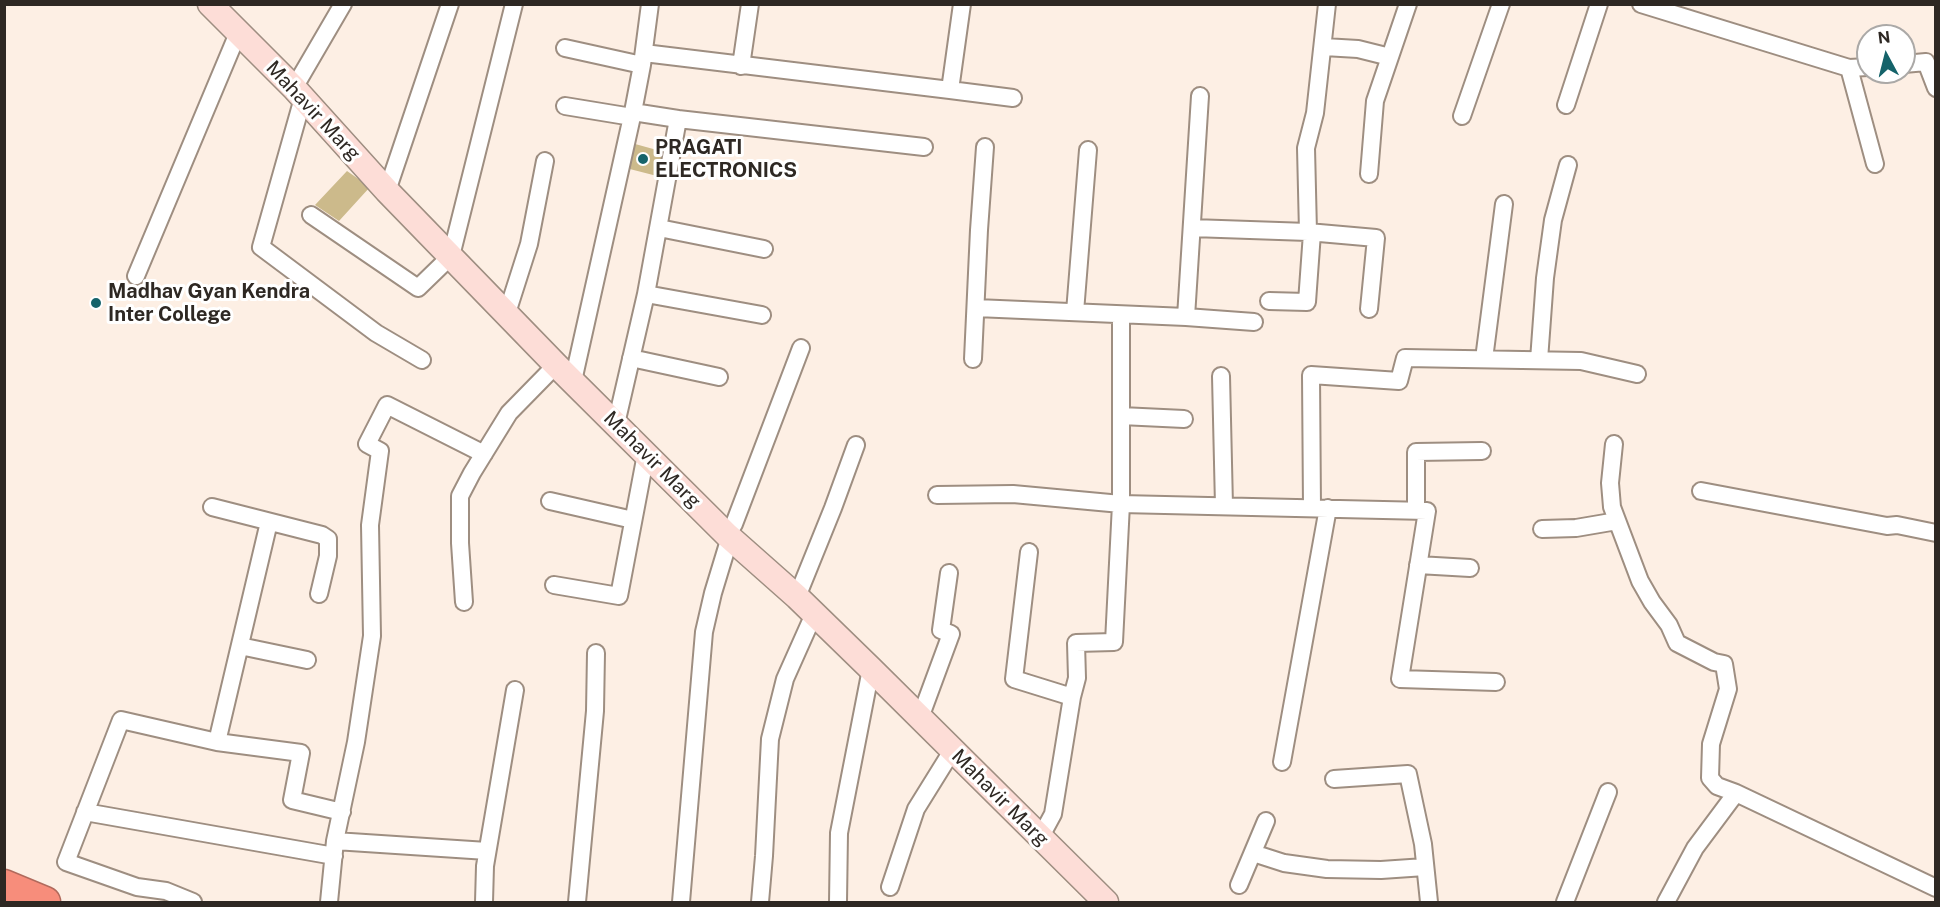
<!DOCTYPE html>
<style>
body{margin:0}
#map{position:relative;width:1940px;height:907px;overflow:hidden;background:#fdefe4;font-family:"Public Sans",sans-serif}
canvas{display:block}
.frame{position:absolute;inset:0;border:6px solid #2e2823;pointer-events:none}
.north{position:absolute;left:1856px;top:24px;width:60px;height:60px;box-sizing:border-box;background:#fff;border:2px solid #aba9a7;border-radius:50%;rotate:353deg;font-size:16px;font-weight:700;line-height:24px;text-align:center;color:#2e2823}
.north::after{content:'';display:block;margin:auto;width:21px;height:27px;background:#15636a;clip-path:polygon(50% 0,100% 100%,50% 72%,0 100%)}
</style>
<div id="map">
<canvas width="1940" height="907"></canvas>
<div class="frame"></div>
<div class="north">N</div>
</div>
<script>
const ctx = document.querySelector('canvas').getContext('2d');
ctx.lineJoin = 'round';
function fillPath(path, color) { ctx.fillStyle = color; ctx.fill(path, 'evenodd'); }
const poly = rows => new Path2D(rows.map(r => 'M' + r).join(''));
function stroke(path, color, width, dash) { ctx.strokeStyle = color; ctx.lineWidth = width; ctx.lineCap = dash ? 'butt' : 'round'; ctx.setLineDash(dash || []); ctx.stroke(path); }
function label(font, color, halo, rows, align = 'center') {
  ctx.font = font + ' "Public Sans",sans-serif'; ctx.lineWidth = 6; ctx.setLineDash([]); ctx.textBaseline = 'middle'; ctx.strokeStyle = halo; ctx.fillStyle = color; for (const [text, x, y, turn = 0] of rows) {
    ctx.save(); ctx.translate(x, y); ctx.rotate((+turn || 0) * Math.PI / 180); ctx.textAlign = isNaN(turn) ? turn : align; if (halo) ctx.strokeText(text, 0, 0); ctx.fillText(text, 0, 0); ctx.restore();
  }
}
fillPath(poly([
 [628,142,664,152,657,176,622,167],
 [347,171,370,187,339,221,315,205]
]), '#ccba8b');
const street = poly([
 [1641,4,1849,68,1868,67],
 [1324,47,1358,49,1390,57],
 [565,48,642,65],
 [644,53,950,90,962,4],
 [1904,64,1926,62,1936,88],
 [741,66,750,4],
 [1849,68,1875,164],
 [294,88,343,4],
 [950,90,1013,98],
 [303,98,261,247,376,333,422,360],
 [1566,105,1599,4],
 [565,106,632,117],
 [633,112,678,119],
 [1462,116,1501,4],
 [1369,174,1375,101,1408,4],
 [387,191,450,4],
 [311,215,418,288,451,256,514,4],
 [659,228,764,249],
 [1192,228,1308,232,1376,238,1369,309],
 [1308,232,1306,148,1315,113,1327,4],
 [136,276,238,33],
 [646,294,762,315],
 [1269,301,1307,302,1312,233],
 [976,308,1186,317,1200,96],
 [1075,312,1088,150],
 [507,313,529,244,545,161],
 [1186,317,1254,322],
 [631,358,719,377],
 [973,359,979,230,985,147],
 [1484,359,1504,204],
 [1539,360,1545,278,1553,220,1568,165],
 [1221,376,1224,506],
 [573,381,633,112,642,65,650,4],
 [1121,416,1184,419],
 [616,424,646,294,678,119,924,147],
 [1614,444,1610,483,1612,507,1640,581,1652,602,1669,625,1677,643,1714,662,1724,664,1728,689,1711,744,1710,778,1717,786,1736,793,1936,888],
 [1701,491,1887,526,1897,525,1936,533],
 [937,495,1013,494,1121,504,1427,511,1400,679,1496,682],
 [550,501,633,520],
 [212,507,322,535,328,539,328,556,319,594],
 [1312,508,1311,375,1399,381,1405,358,1581,361,1637,374],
 [1416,510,1416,452,1482,451],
 [1542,529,1576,528,1617,521],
 [727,535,734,524,801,348],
 [1029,552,1014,679,1072,697],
 [1418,565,1470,568],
 [554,585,619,596,646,454],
 [797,597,833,508,856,445],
 [464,602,460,543,460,496,472,473,509,413,556,365],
 [240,646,307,660],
 [920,718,951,634,941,630,949,573],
 [217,742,269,522],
 [1282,762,1328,508],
 [1334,779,1408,774,1423,844,1429,902],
 [85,812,334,856],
 [1040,838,1053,814,1072,697,1077,678,1076,643,1114,642,1121,504,1121,315],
 [335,841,487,851],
 [1253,853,1284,863,1327,869,1381,870,1425,867],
 [1239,885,1266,821],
 [890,887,916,809,952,751],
 [193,902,166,891,137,887,66,862,121,720,217,742,301,753,292,800,342,812],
 [329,902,335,841,356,742,372,636,370,525,380,451,367,444,387,405,484,454],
 [484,902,485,866,515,690],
 [577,902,595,711,596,653],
 [681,902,704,632,713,593,730,537],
 [760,902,764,856,770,739,785,679,814,614],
 [838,902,839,833,871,669],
 [1565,902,1608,792],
 [1666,902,1695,848,1736,793]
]);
const secondary = poly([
 [210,4,294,88,387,191,556,365,727,535,797,597,871,669,1106,902]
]);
const highway = poly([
 [4,885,45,902]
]);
stroke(street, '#9e8e81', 20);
stroke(secondary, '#9e8e81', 27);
stroke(highway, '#b16a5c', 33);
stroke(street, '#fff', 16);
stroke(secondary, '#fdddd7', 24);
stroke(highway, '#f78d7b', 30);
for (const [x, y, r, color] of [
 [643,159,6,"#15636a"],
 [96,303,6,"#15636a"]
]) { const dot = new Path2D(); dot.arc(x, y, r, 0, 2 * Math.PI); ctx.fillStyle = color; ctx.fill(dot); stroke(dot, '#fff', 2); }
label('20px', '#2e2823', '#fff', [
 ["Mahavir Marg",313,111,47],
 ["Mahavir Marg",652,460,45],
 ["Mahavir Marg",1000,798,45]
]);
label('bold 20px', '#2e2823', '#fff', [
 ["PRAGATI",655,148],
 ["ELECTRONICS",655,171],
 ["Madhav Gyan Kendra",108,292],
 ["Inter College",108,315]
], 'left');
</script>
